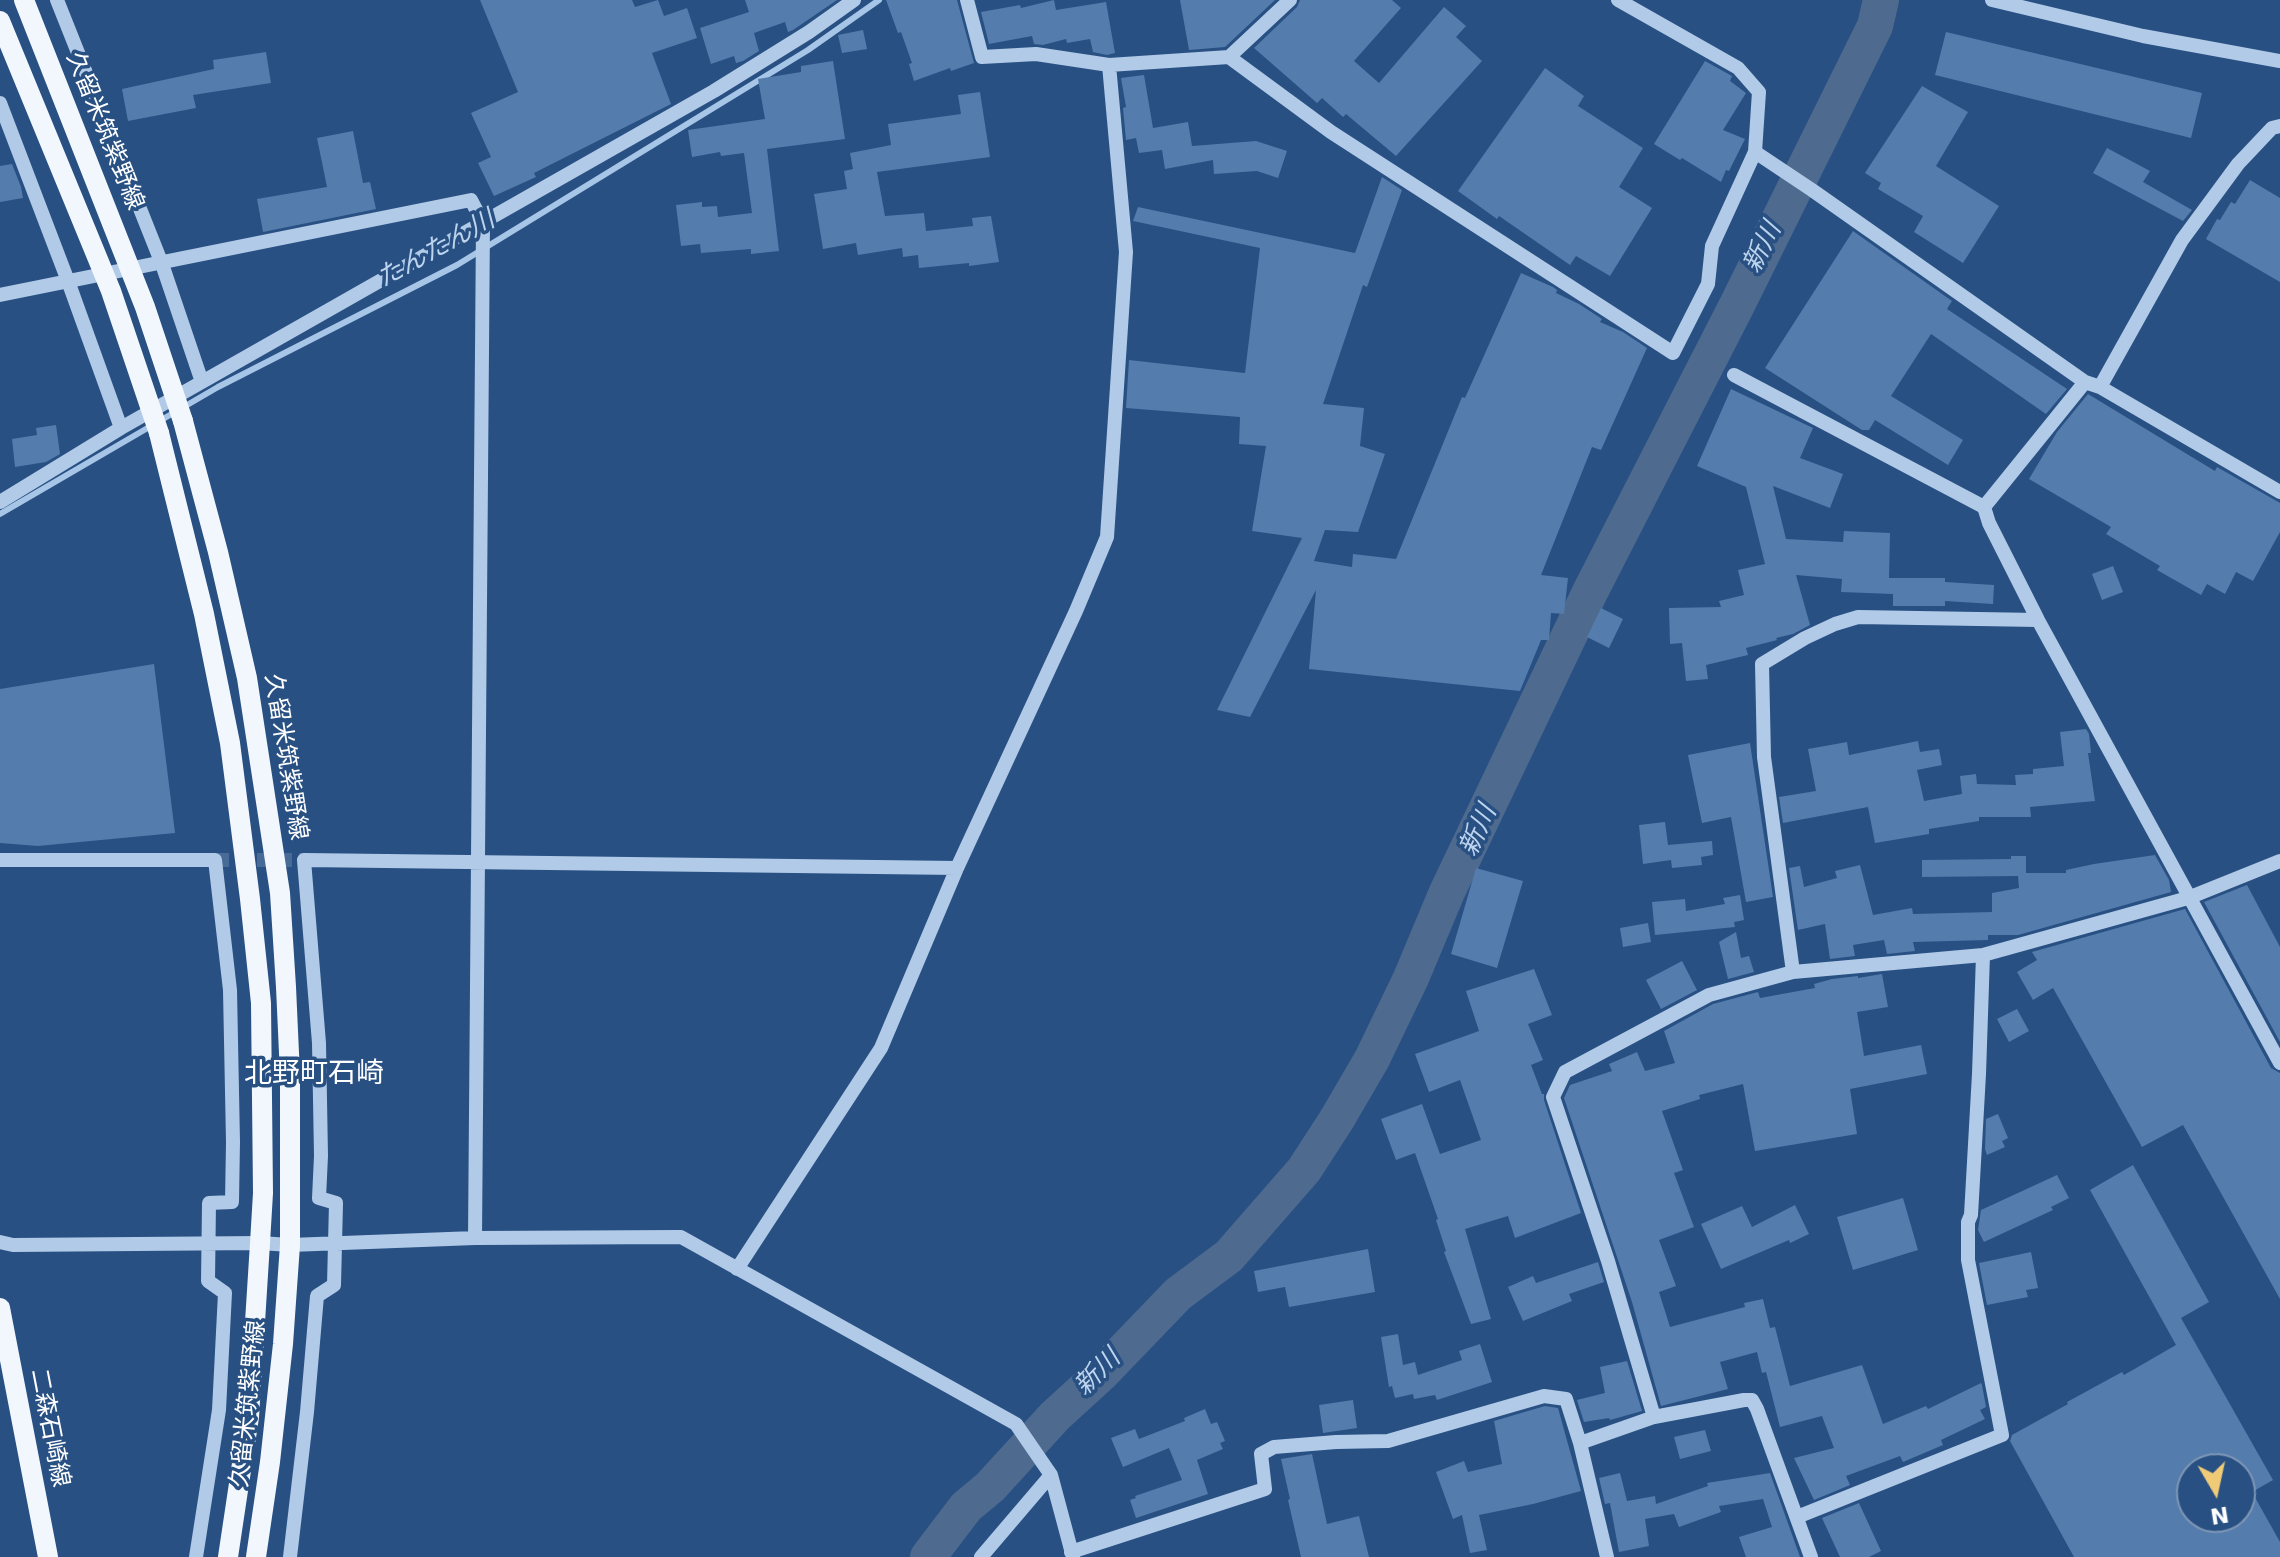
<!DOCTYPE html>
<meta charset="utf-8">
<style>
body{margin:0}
#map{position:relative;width:2280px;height:1557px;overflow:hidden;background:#285083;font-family:"DejaVu Sans",sans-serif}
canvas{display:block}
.north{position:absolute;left:2176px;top:1453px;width:80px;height:80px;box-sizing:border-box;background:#285083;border:2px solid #7e96b5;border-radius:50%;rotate:171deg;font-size:22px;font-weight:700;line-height:32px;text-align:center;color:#fff}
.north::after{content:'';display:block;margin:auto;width:28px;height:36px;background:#efcb77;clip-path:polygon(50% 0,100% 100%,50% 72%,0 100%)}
</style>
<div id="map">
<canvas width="2280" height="1557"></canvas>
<div class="north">N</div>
</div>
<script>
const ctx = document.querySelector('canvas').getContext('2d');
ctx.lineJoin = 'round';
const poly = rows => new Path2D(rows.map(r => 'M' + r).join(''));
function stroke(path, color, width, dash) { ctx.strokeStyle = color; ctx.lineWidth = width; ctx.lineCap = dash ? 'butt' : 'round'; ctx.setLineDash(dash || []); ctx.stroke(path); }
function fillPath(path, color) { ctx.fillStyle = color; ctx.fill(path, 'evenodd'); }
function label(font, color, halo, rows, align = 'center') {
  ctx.font = font + ' "DejaVu Sans","Noto Sans JP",sans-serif'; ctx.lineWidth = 7; ctx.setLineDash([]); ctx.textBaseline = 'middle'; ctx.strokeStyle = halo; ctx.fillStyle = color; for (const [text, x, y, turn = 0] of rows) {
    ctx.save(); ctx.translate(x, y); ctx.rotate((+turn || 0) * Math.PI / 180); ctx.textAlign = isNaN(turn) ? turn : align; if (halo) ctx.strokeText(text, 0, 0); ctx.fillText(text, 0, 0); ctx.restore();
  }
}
stroke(poly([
 [0,514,218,387,457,265,808,50,879,0]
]), '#a6c5e7', 6);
stroke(poly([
 [928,1557,966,1507,990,1487,1055,1416,1101,1374,1178,1294,1229,1256,1304,1170,1337,1119,1372,1059,1411,978,1447,892,1590,592,1738,303,1875,26,1881,0]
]), '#4e6b8f', 36);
fillPath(poly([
 [480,0,632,0,635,7,658,0,664,16,687,8,697,38,652,53,671,104,534,173,536,177,494,196,478,163,491,157,471,113,518,92],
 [745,0,837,0,793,30,788,32,785,22,754,33,759,51,743,61,736,63,734,56,711,64,700,28,749,12],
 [886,0,957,0,974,63,951,71,950,68,914,81,909,64,912,63,901,32,898,33],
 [1054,0,1056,10,1106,2,1115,53,1107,55,1093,52,1090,39,1067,43,1066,39,1043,45,1034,44,1032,36,989,44,981,12,1020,5,1021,8],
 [1180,0,1275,0,1225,47,1189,50],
 [1300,0,1392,0,1401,8,1354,61,1379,83,1444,7,1466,26,1456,37,1482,61,1396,156,1346,114,1343,117,1322,98,1317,103,1254,48,1297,7],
 [863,30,867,49,842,53,838,35],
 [1946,32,2202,93,2191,138,1935,75],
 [266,52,271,83,193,95,196,108,128,121,122,89,214,69,213,60],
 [833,61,845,139,767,149,779,251,751,254,751,249,701,253,700,244,681,246,676,205,702,202,702,207,717,206,718,217,752,213,744,153,721,156,720,152,692,157,688,130,765,119,758,79,801,72,801,66],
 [1705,61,1732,76,1730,81,1746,93,1723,130,1745,139,1729,171,1726,170,1721,182,1682,158,1680,160,1654,144],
 [1545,68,1584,96,1578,106,1643,148,1619,187,1652,208,1610,276,1576,256,1570,265,1499,216,1497,219,1458,191],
 [1144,75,1153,128,1188,122,1192,146,1256,141,1287,151,1278,178,1257,171,1214,174,1213,160,1165,169,1162,150,1139,153,1136,138,1126,140,1123,108,1126,107,1121,78],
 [1922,86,1968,112,1936,166,1999,206,1963,263,1914,232,1923,216,1878,189,1881,183,1865,173],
 [980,92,990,157,877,172,885,216,924,213,926,231,973,226,972,218,991,216,999,262,969,266,969,263,919,268,918,255,903,257,902,248,858,255,856,243,823,249,814,194,847,189,844,171,853,169,850,153,891,145,888,124,961,114,958,95],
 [353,131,363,183,370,182,376,209,263,232,257,199,327,187,317,138],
 [2107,148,2150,171,2143,182,2192,210,2183,221,2093,173],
 [12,164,21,187,23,198,0,202,0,166],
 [1382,177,1402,190,1367,287,1363,285,1323,404,1364,408,1360,446,1385,454,1358,532,1325,530,1314,561,1352,567,1353,554,1396,559,1462,397,1465,398,1521,273,1553,287,1557,290,1556,293,1579,304,1602,319,1600,322,1623,332,1647,348,1601,450,1592,447,1541,575,1568,578,1564,614,1551,613,1549,640,1541,640,1520,691,1309,669,1316,590,1250,717,1217,710,1302,538,1252,531,1266,446,1239,444,1240,417,1126,408,1129,360,1245,373,1260,248,1133,221,1138,207,1355,253],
 [2250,180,2280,198,2280,282,2206,239,2217,219,2220,220,2231,202,2235,204],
 [1853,231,1952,301,1947,309,2067,389,2046,414,1931,334,1891,396,1963,440,1948,465,1875,420,1869,430,1862,430,1765,368],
 [1731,389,1813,428,1800,458,1843,474,1830,508,1773,486,1786,539,1843,542,1844,531,1890,533,1889,578,1945,578,1945,582,1994,585,1993,604,1945,601,1945,606,1893,606,1893,594,1841,592,1842,579,1796,575,1810,625,1793,634,1776,638,1777,640,1746,648,1748,655,1706,665,1708,679,1686,681,1682,643,1670,644,1669,608,1721,607,1719,601,1744,595,1738,570,1765,564,1746,487,1697,466],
 [2088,394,2215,471,2217,467,2280,503,2280,532,2253,581,2236,572,2225,594,2207,584,2201,595,2157,570,2160,566,2106,534,2111,527,2029,479,2057,432],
 [56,425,60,454,46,462,15,467,12,439,37,435,36,428],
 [2113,566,2123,592,2102,600,2092,574],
 [1601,608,1623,619,1609,648,1587,637],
 [154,664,175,833,38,846,0,843,0,689],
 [2086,729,2089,734,2091,753,2088,753,2095,801,2030,807,2031,817,1979,817,1979,821,1929,829,1929,834,1875,843,1868,807,1783,823,1779,797,1816,791,1808,749,1847,742,1849,755,1918,741,1920,752,1939,749,1942,765,1917,770,1924,801,1962,794,1960,776,1976,774,1977,784,2016,785,2015,775,2033,774,2033,769,2064,766,2060,732],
 [1750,743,1773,897,1746,902,1731,817,1702,823,1688,755],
 [1665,822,1668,845,1712,841,1713,855,1701,857,1702,865,1672,868,1671,860,1643,864,1639,825],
 [2155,855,2169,880,2171,892,2018,935,1988,935,1988,940,1913,942,1915,951,1887,954,1884,940,1853,945,1855,956,1830,959,1825,924,1798,930,1789,868,1800,866,1804,887,1837,878,1835,871,1860,865,1873,915,1912,908,1913,914,1992,912,1992,893,2019,888,2018,876,1922,877,1922,860,2011,859,2011,856,2026,856,2026,873,2066,873,2066,870,2094,864],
 [1476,868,1523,881,1497,968,1451,954],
 [2247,885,2280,947,2280,1042,2204,902],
 [1740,895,1744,920,1734,922,1735,927,1655,935,1652,902,1685,899,1686,911,1725,904,1723,898],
 [2185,909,2271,1068,2280,1073,2280,1299,2183,1125,2142,1147,2053,988,2033,1000,2017,972,2037,960,2032,952],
 [1648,923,1651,942,1623,947,1620,928],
 [1736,932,1741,958,1749,956,1754,972,1728,979,1719,942],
 [1682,961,1697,990,1661,1009,1646,980],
 [1534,969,1552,1015,1528,1024,1543,1060,1531,1065,1542,1094,1544,1094,1544,1100,1581,1213,1515,1238,1508,1216,1465,1229,1491,1319,1471,1324,1444,1252,1446,1251,1436,1220,1438,1219,1415,1153,1396,1160,1381,1119,1422,1104,1440,1154,1481,1140,1460,1080,1429,1092,1415,1054,1479,1031,1466,991],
 [1882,974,1888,1007,1857,1012,1864,1056,1921,1045,1927,1074,1850,1089,1857,1134,1755,1151,1743,1084,1699,1095,1700,1099,1662,1111,1683,1170,1674,1173,1694,1227,1659,1240,1676,1286,1659,1292,1670,1327,1745,1307,1744,1303,1763,1299,1770,1328,1775,1327,1790,1386,1862,1365,1883,1424,1926,1406,1928,1409,1981,1383,1982,1385,1986,1407,1980,1410,1985,1419,1941,1440,1943,1445,1903,1462,1900,1456,1846,1476,1850,1485,1814,1500,1794,1458,1834,1448,1822,1416,1780,1427,1766,1372,1762,1373,1757,1352,1720,1362,1728,1389,1661,1406,1632,1302,1564,1098,1570,1085,1612,1071,1609,1064,1637,1052,1645,1071,1675,1063,1664,1031,1713,1004,1758,992,1760,998,1815,988,1814,984,1832,979,1858,976,1858,978],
 [2017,1009,2029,1031,2009,1042,1997,1019],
 [1998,1114,2008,1138,2002,1141,2005,1147,1987,1155,1985,1149,1986,1119],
 [2133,1165,2209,1302,2181,1318,2273,1480,2252,1492,2280,1542,2280,1557,2074,1557,2010,1441,2012,1435,2068,1404,2067,1402,2122,1372,2124,1375,2176,1345,2090,1190],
 [2192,1469,2240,1469,2240,1517,2228,1517,2208,1528,2202,1517,2192,1517],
 [2057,1175,2069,1198,2051,1207,2053,1210,1984,1242,1978,1230,1981,1210],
 [1903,1198,1918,1250,1853,1270,1837,1217],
 [1795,1205,1809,1234,1790,1243,1789,1240,1721,1269,1701,1224,1742,1206,1752,1227],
 [1368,1249,1375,1292,1289,1307,1285,1287,1258,1292,1254,1271],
 [2031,1252,2038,1288,2026,1290,2028,1297,1987,1305,1979,1263],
 [1598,1262,1604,1282,1569,1294,1572,1301,1523,1321,1508,1287,1533,1276,1536,1283],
 [1398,1334,1403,1365,1415,1362,1418,1375,1462,1360,1459,1351,1480,1344,1492,1382,1437,1400,1435,1395,1414,1399,1413,1394,1395,1398,1392,1386,1389,1387,1381,1337],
 [1627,1361,1642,1411,1610,1420,1609,1418,1584,1422,1577,1400,1605,1393,1600,1367],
 [1353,1400,1357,1428,1323,1433,1319,1405],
 [1545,1406,1558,1408,1581,1491,1533,1504,1479,1515,1487,1550,1470,1553,1462,1515,1453,1519,1436,1472,1464,1461,1468,1472,1502,1464,1494,1421],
 [1205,1409,1211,1424,1217,1422,1225,1441,1220,1443,1223,1449,1197,1460,1208,1494,1136,1518,1130,1500,1136,1498,1135,1496,1182,1480,1169,1448,1123,1467,1111,1438,1135,1429,1139,1439,1185,1421,1184,1418],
 [1705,1430,1711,1451,1680,1459,1674,1437],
 [1312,1454,1327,1524,1359,1516,1369,1557,1301,1557,1288,1500,1290,1499,1281,1459],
 [1620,1473,1627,1501,1655,1496,1656,1504,1708,1486,1707,1483,1770,1473,1800,1557,1746,1557,1739,1537,1772,1527,1763,1499,1719,1506,1721,1512,1679,1527,1674,1514,1645,1519,1649,1546,1619,1552,1610,1503,1605,1504,1599,1478],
 [1859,1503,1881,1551,1869,1557,1840,1557,1822,1518]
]), '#547cac');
stroke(poly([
 [215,860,304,860]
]), '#486a96', 14, [14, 7]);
stroke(poly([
 [57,0,162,264,202,382],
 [967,0,982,57,1036,54,1109,65,1229,57,1331,132,1673,353,1708,284,1712,246,1755,152,1759,92,1738,68,1618,0],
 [1992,0,2143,36,2280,61],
 [1229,57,1290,0],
 [0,103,68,281,121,428],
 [1755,152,1812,190,2085,382,2100,387,2280,492],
 [0,295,471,200,483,223,475,1238],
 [1734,375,1984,507,1989,523,2038,620,2280,1063],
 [2100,387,2182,240,2238,164,2272,128,2280,126],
 [0,502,121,428,714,91,809,32,854,0],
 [1984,507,2085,382],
 [0,860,215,860,230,990,233,1142,232,1202,209,1203,208,1281,225,1293,219,1410,196,1557],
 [1793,972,1764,757,1762,664,1805,638,1835,624,1858,617,2038,620],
 [0,1242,13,1245,260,1243,290,1245,475,1238,681,1237,1016,1424,1051,1475,1073,1557],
 [737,1269,881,1048,957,868,1076,611,1107,537,1126,252,1109,65],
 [1654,1417,1608,1261,1553,1097,1565,1072,1709,995,1793,972,1983,955,2188,898,2280,861],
 [1797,1517,2002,1435,1968,1260,1968,1222,1971,1215,1979,1074,1983,955],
 [1071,1552,1265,1489,1261,1454,1274,1447,1336,1442,1388,1441,1544,1396,1566,1399,1580,1443],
 [290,1557,307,1412,317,1296,334,1285,336,1203,319,1198,321,1156,319,1043,304,860,957,868],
 [981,1557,1051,1475],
 [1607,1557,1580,1443,1654,1417,1744,1400,1752,1400,1757,1409,1811,1557]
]), '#b1cae7', 14);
stroke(poly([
 [183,421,218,552,247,678,280,893,286,987,290,1075,290,1245,283,1344,270,1462,256,1557],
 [159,433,204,614,230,743,250,899,261,1003,263,1193,260,1243,249,1417,228,1557],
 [0,1308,48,1557]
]), '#f2f7fd', 20);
stroke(poly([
 [24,0,145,307,183,421],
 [0,21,111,291,159,433]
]), '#f2f7fd', 20);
label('24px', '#fff', '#285083', [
 ["久留米筑紫野線",104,131,68],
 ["久留米筑紫野線",285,757,81],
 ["久留米筑紫野線",249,1404,-84],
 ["二森石崎線",49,1428,79]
]);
label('italic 26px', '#bdd4ee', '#285083', [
 ["新川",1763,248,-63],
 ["たんたん川",436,250,-29],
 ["新川",1479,831,-65],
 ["新川",1098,1373,-45]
]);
label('28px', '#fff', '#285083', [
 ["北野町石崎",314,1075]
]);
</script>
